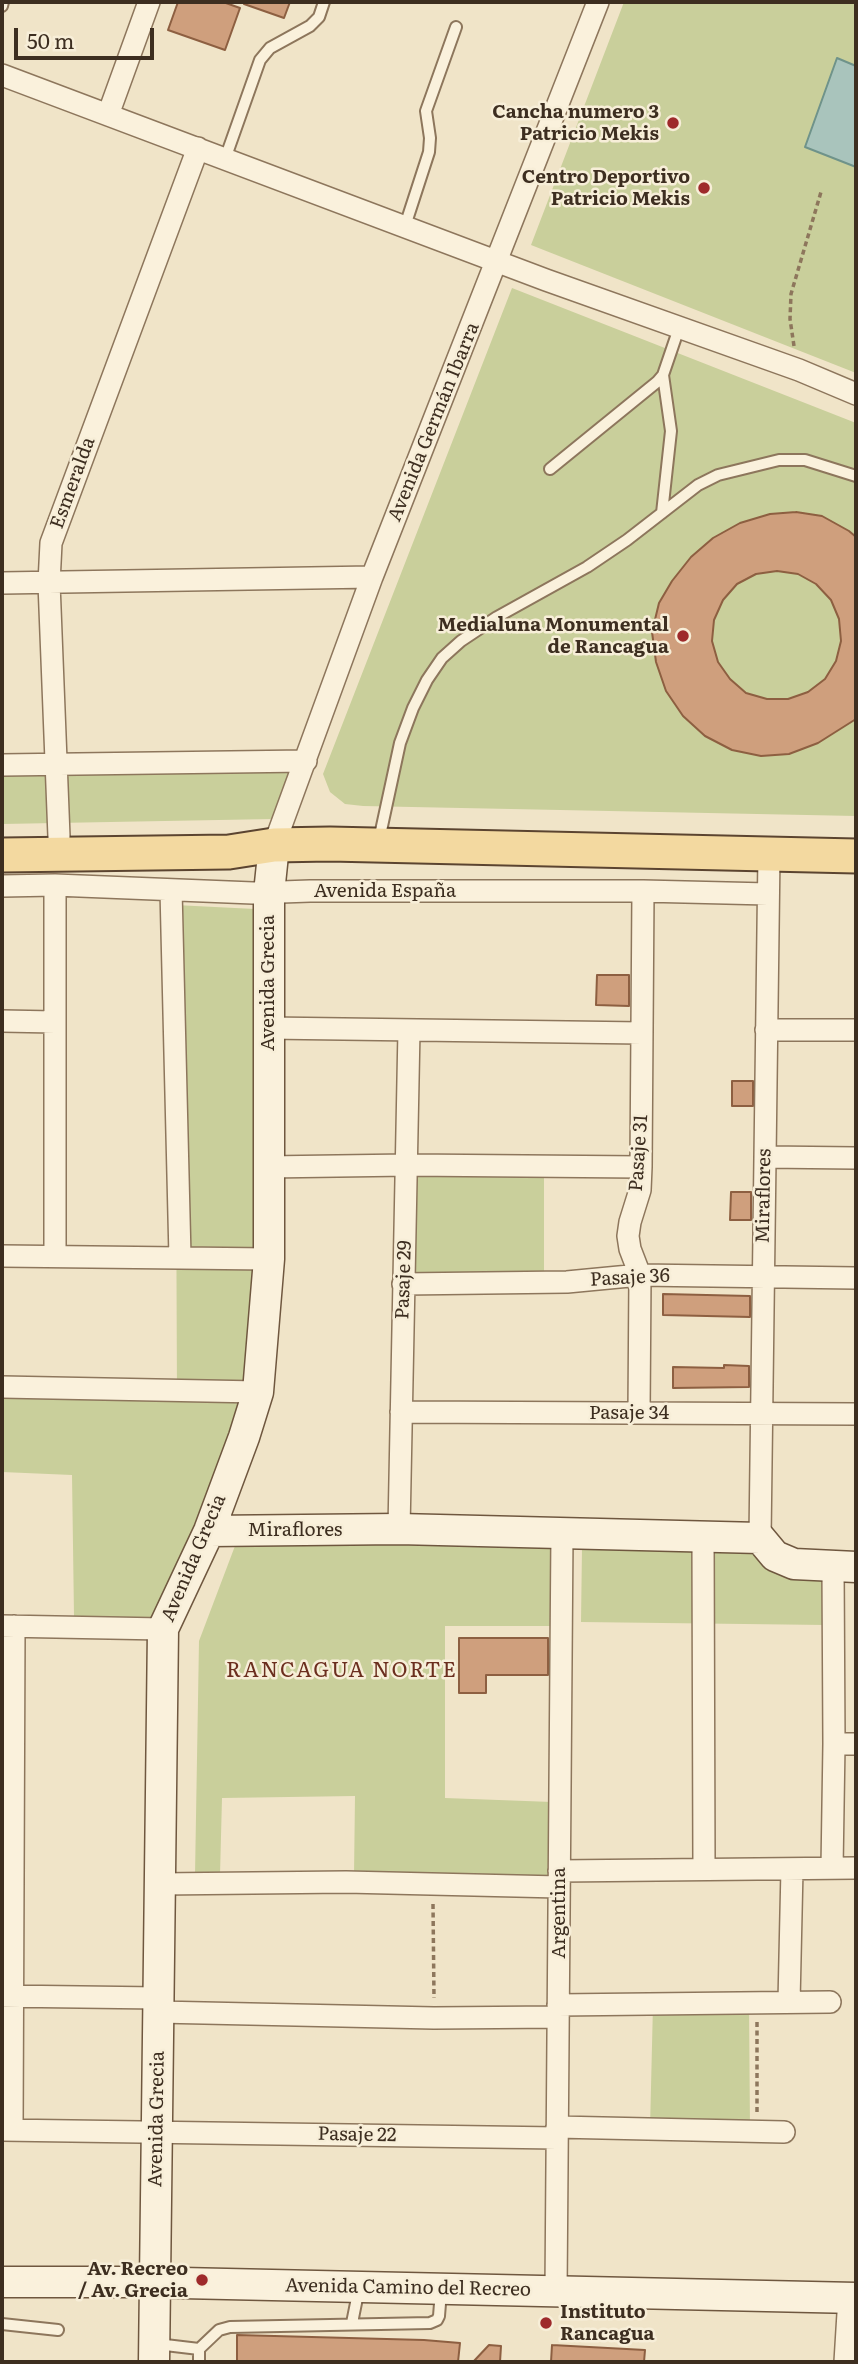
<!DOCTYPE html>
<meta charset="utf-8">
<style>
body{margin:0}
#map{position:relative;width:858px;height:2364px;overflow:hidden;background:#f0e4c8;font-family:Literata,serif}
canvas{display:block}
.frame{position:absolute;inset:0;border:4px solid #3d2e20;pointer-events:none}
.scale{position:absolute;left:14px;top:28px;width:140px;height:32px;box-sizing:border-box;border:4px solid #3d2e20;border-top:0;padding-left:9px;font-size:21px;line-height:24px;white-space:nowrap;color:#3d2e20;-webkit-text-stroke:5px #f7eed8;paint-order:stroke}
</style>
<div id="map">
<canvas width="858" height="2364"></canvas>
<div class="frame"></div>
<div class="scale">50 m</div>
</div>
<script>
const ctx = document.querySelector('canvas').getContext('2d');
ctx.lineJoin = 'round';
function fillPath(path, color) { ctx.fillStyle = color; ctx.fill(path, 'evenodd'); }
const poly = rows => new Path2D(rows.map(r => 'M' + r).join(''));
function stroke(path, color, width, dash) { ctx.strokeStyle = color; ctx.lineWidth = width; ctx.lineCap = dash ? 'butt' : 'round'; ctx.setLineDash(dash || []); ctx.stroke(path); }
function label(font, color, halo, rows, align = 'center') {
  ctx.font = font + ' Literata,serif'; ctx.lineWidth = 5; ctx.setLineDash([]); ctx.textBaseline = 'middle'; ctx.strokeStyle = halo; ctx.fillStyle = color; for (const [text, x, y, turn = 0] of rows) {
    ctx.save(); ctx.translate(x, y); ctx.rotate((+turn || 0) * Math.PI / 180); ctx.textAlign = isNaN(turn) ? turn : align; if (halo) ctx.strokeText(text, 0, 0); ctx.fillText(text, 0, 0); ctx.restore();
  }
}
fillPath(poly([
 [624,2,856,2,856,373,531,245],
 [512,288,856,423,856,816,363,806,345,804,330,792,323,774],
 [301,756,273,819,2,824,2,758],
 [175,905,255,909,261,1271,252,1387,160,1622,74,1616,72,1475,2,1472,2,1396,177,1398],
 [412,1171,544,1173,544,1282,410,1281],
 [238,1538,554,1541,554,1626,445,1626,445,1798,552,1802,552,1879,354,1875,355,1796,222,1798,220,1875,195,1875,199,1641],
 [582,1548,752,1550,778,1574,826,1574,826,1625,581,1622],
 [749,2003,750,2131,650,2129,653,2004]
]), '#c9cf9b');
const water = poly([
 [837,58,856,66,856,167,805,147,837,58]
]);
fillPath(water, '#a9c4bc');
stroke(water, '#6f938a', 2);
const building = poly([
 [178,2,223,2,240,8,225,50,168,30,178,2],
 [245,2,290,2,284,18,244,4,245,2],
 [796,512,822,516,849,531,856,537,856,719,818,743,789,754,761,756,732,750,705,736,683,716,666,691,656,662,652,632,659,603,672,581,691,557,713,538,740,523,770,514,796,512],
 [777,571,798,574,816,584,831,600,839,619,841,641,836,661,825,679,808,692,788,699,767,699,746,693,730,679,718,662,712,641,714,620,723,600,737,584,756,574,777,571],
 [597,975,629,975,629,1006,596,1005,597,975],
 [732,1081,753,1081,753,1106,732,1106,732,1081],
 [731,1192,751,1192,751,1220,730,1220,731,1192],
 [663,1294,750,1296,750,1317,663,1315,663,1294],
 [724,1365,749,1366,749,1387,673,1388,673,1367,724,1368,724,1365],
 [459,1638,548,1638,548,1675,486,1675,486,1693,459,1693,459,1638],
 [237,2335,424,2340,460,2343,458,2362,237,2362,237,2335],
 [489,2345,501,2346,500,2362,473,2362,489,2345],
 [552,2345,645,2350,644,2362,551,2362,552,2345]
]);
fillPath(building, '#cf9f7d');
stroke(building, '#8d5f41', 2);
const lane = poly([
 [2,6,3,2],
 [225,159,260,60,270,48,310,26,319,17,324,2],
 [405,226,429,152,430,138,426,111,456,27],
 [550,469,657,382,663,375,679,328],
 [662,513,671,431,663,375],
 [379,840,400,743,413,708,427,680,442,658,461,641,497,617,587,567,627,540,698,485,718,475,779,460,805,460,856,476],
 [352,2323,359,2288],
 [2,2324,58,2330],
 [157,2344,199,2349],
 [199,2362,199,2349,219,2330,230,2327,430,2323,437,2320,439,2316,441,2291]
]);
const street = poly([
 [2,75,546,280,799,370,856,394],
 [108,115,149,2],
 [2,583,372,577],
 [2,765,306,761],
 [59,837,49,583,51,543,198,148],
 [274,845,372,577,598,2],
 [2,886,55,885,253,893,310,891,643,891,768,894],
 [171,890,180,1257],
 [2,1021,55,1022],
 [268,1028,642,1033],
 [766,1030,856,1030],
 [765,1157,856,1158],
 [267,1167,408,1165,641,1167],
 [55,1255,55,885],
 [2,1256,269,1259],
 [403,1284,567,1282,640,1275,856,1278],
 [2,1387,258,1392],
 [401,1412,856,1414],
 [639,1413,640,1275,630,1249,628,1236,630,1222,640,1190,641,1167,643,891],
 [399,1529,409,1030],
 [703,1536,704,1869],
 [760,1538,769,854],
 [2,1626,163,1629],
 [834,1744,856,1744],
 [832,1868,834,1744,833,1567],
 [559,1871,856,1868],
 [160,1884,346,1882,559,1887],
 [2,1996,159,1998],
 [789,2002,792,1869],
 [558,2005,830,2002],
 [158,2012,434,2018,558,2017],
 [557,2127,784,2132],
 [2,2130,557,2138],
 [12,2130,14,1626],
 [556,2291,562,1534],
 [845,2362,849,2297]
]);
const secondary = poly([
 [209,1531,399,1529,760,1538,775,1556,794,1564,856,1567],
 [2,2282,137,2282,856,2298],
 [154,2362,163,1629,209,1531,244,1437,258,1392,269,1259,269,893,274,845]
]);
const primary = poly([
 [2,855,229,852,274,845,330,844,856,856]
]);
stroke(lane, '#8d765c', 14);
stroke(street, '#8d765c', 24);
stroke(secondary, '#6f573f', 33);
stroke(primary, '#5b4430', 37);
stroke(poly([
 [794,346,790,319,791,294,821,192],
 [433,1904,434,1998],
 [757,2112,757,2022]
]), '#8d765c', 3.5, [5, 3.5]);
stroke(lane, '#faf1dc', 10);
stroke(street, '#faf1dc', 21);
stroke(secondary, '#faf1dc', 30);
stroke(primary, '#f3d9a0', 33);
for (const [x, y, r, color] of [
 [673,123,7,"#9e2a2b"],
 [704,188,7,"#9e2a2b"],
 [683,636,7,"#9e2a2b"],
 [202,2280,7,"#9e2a2b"],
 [546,2323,7,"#9e2a2b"]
]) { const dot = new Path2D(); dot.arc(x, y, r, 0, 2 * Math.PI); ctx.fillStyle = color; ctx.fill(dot); stroke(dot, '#f7eed8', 2.5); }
label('bold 19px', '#3d2e20', '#f7eed8', [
 ["Cancha numero 3",659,112],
 ["Patricio Mekis",659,134],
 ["Centro Deportivo",690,177],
 ["Patricio Mekis",690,199],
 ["Medialuna Monumental",669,625],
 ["de Rancagua",669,647],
 ["Av. Recreo",188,2269],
 ["/ Av. Grecia",188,2291],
 ["Instituto",560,2312,"left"],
 ["Rancagua",560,2334,"left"]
], 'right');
label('19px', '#3d2e20', '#f7eed8', [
 ["Avenida Germán Ibarra",434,422,-68],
 ["Esmeralda",73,483,-70],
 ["Avenida España",385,891],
 ["Avenida Grecia",268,983,-90],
 ["Pasaje 31",639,1153,-86],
 ["Miraflores",764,1196,-89],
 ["Pasaje 36",630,1278,-3],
 ["Pasaje 29",404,1280,-88],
 ["Pasaje 34",629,1413],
 ["Miraflores",295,1530],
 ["Avenida Grecia",194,1558,-67],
 ["Argentina",559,1913,-90],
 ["Avenida Grecia",157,2119,-89],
 ["Pasaje 22",357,2135,1],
 ["Avenida Camino del Recreo",408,2288,1]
]);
ctx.letterSpacing = '2px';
label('21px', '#6b2e1e', '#f7eed8', [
 ["RANCAGUA NORTE",342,1671]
]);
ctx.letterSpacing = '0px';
</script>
